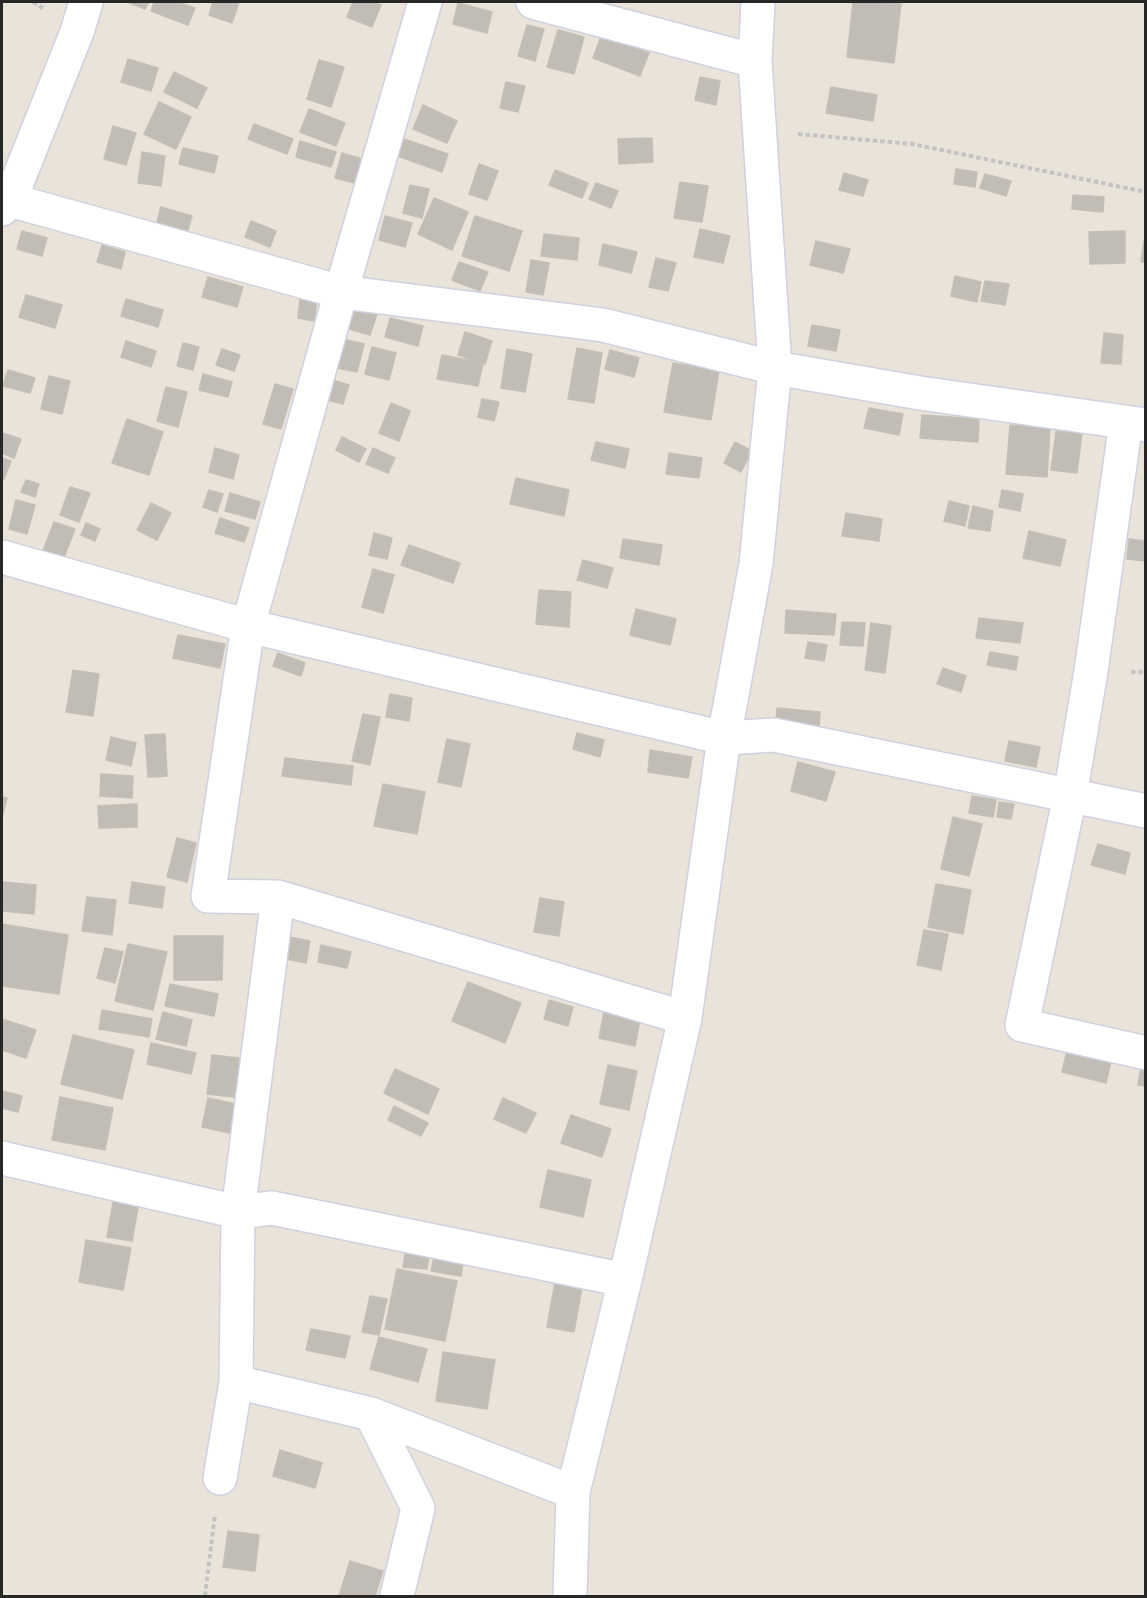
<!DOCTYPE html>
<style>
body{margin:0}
#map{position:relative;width:1147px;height:1598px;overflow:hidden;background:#e9e3da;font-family:Commissioner,sans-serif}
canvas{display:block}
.frame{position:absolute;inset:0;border:3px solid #272727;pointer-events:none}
</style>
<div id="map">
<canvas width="1147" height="1598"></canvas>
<div class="frame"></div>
</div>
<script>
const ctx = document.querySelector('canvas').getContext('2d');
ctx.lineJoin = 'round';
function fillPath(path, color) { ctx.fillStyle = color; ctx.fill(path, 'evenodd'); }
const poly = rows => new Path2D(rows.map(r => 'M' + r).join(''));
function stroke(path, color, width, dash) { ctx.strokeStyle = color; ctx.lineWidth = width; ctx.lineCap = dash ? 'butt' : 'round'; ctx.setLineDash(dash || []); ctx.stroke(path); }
const building = poly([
 [127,2,149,2,145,9,127,2],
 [154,2,177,2,195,8,188,25,151,11,154,2],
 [213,2,239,2,232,23,209,15,213,2],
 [353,2,372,2,381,5,372,27,347,17,353,2],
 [853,2,901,4,894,63,847,57,853,2],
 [458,3,492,12,487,33,453,24,458,3],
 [527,25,544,29,535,61,518,56,527,25],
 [558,30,584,37,574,74,547,67,558,30],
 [601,36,649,53,640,76,593,58,601,36],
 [128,59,158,68,151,91,121,82,128,59],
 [319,60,344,67,331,107,307,99,319,60],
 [174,72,207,88,197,108,164,92,174,72],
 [700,77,720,81,716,105,695,100,700,77],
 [506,82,525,86,518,112,500,108,506,82],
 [831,87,877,95,873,121,826,113,831,87],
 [159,102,191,117,176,149,144,134,159,102],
 [423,105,457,121,447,143,413,129,423,105],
 [309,109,345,123,336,146,300,132,309,109],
 [254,124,293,139,287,154,248,139,254,124],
 [113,126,136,133,126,165,104,159,113,126],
 [401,138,448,154,442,172,395,155,401,138],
 [652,138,653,162,619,164,618,139,652,138],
 [300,141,336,152,331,167,296,157,300,141],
 [183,148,218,156,214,173,179,164,183,148],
 [142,152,165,156,161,186,138,183,142,152],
 [342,153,362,159,355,183,335,178,342,153],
 [479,164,498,171,487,200,469,194,479,164],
 [956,169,977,172,975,187,954,184,956,169],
 [555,170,588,183,582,198,549,185,555,170],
 [844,173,868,180,863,196,839,190,844,173],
 [985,174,1011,181,1006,196,980,188,985,174],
 [680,182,708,186,702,222,674,218,680,182],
 [596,183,618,191,611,208,589,199,596,183],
 [410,185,429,189,422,218,403,213,410,185],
 [1073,195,1104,197,1103,212,1072,209,1073,195],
 [434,198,468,212,452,250,418,234,434,198],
 [161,207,192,216,188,230,157,222,161,207],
 [385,216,412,223,405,247,379,240,385,216],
 [475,216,522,231,509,271,462,256,475,216],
 [251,221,276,231,270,247,245,237,251,221],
 [700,229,730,236,723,263,694,257,700,229],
 [22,231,47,238,42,256,17,249,22,231],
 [1125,231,1125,263,1090,264,1089,232,1125,231],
 [544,234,579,238,577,260,541,256,544,234],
 [816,241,850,249,843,273,810,265,816,241],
 [1144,241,1146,242,1146,262,1141,262,1144,241],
 [603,244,637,252,631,273,599,265,603,244],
 [102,245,125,252,121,269,97,262,102,245],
 [656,258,676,263,668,291,649,287,656,258],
 [531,260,549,263,543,295,526,292,531,260],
 [459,262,488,272,480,291,452,280,459,262],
 [955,276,981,282,977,302,951,296,955,276],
 [208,277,243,287,237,307,202,297,208,277],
 [985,281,1009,284,1005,305,981,301,985,281],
 [26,295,62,305,55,328,19,317,26,295],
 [300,298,317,300,314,321,298,318,300,298],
 [126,299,163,310,158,327,121,316,126,299],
 [353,306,377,314,370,335,346,328,353,306],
 [390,318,423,326,418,346,385,337,390,318],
 [812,325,840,330,836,351,808,346,812,325],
 [465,332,492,341,485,364,458,355,465,332],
 [1104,333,1123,335,1121,364,1101,363,1104,333],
 [339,338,364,344,357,372,332,367,339,338],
 [126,341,156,351,151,367,121,357,126,341],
 [183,343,199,347,193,370,177,366,183,343],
 [372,347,396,353,389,380,365,374,372,347],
 [577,348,602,353,594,403,568,399,577,348],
 [222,349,240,355,234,371,216,365,222,349],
 [507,349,532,354,525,392,501,388,507,349],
 [610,350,639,358,634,377,605,369,610,350],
 [442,355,483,363,478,386,437,379,442,355],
 [673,363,719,371,711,420,664,412,673,363],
 [8,370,35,378,30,393,3,386,8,370],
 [203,374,232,382,228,397,199,390,203,374],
 [49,376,70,381,62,414,41,409,49,376],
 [329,379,349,385,343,404,323,399,329,379],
 [275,384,293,389,281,429,263,424,275,384],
 [166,387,187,392,178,427,157,421,166,387],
 [482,399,499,402,494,421,478,417,482,399],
 [391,403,410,411,399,441,379,433,391,403],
 [869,408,903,414,899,435,864,428,869,408],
 [922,415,979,419,978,442,920,438,922,415],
 [127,419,163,432,149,475,112,463,127,419],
 [1010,425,1050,427,1047,477,1006,474,1010,425],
 [1056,431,1082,433,1077,473,1051,470,1056,431],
 [2,433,21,439,14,458,2,453,2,433],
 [342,437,366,449,359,462,336,450,342,437],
 [596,442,629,449,625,468,591,460,596,442],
 [735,442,752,451,741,472,724,463,735,442],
 [215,448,239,455,233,479,209,472,215,448],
 [373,448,395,458,388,473,366,464,373,448],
 [669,453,702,458,699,478,666,474,669,453],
 [2,458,11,461,4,479,2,478,2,458],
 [516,478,569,490,564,516,510,504,516,478],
 [26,480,39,484,35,497,21,492,26,480],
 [70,487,90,493,79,522,60,515,70,487],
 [209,490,223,494,217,512,203,507,209,490],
 [1002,490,1023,494,1020,511,999,507,1002,490],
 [230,493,260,502,255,519,225,511,230,493],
 [16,500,35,505,27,534,9,529,16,500],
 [949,501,969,506,965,526,944,521,949,501],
 [151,503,171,513,157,540,137,530,151,503],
 [973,506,993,511,990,531,968,528,973,506],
 [846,513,882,519,879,541,842,536,846,513],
 [220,518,249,528,244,542,215,533,220,518],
 [54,522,75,529,63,560,42,553,54,522],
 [86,523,100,529,95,541,81,535,86,523],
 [1029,531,1066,540,1060,566,1023,558,1029,531],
 [374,533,392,538,387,559,369,555,374,533],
 [623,539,662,545,659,565,620,558,623,539],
 [1129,539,1146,541,1146,561,1127,559,1129,539],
 [409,545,460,563,453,583,401,565,409,545],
 [583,560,613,568,607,588,577,580,583,560],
 [373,569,394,575,383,613,362,607,373,569],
 [539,590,571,592,569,627,536,624,539,590],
 [636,609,676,619,670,645,630,635,636,609],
 [786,610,836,614,834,635,785,633,786,610],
 [979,618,1023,623,1020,643,976,638,979,618],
 [842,622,865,623,863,646,840,645,842,622],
 [871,623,891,626,885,673,865,670,871,623],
 [178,635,225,644,220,668,173,658,178,635],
 [808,642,827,645,824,661,805,658,808,642],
 [990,652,1018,657,1016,670,987,665,990,652],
 [278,653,305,663,301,676,273,666,278,653],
 [943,668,966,676,961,692,937,684,943,668],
 [73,670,99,674,93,716,66,712,73,670],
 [390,694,412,698,409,721,386,717,390,694],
 [777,708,820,712,819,728,776,724,777,708],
 [363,714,380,717,370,765,352,761,363,714],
 [577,733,604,740,600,757,573,749,577,733],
 [165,734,167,776,148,777,145,735,165,734],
 [111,737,136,743,131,766,106,760,111,737],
 [447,739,470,744,461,787,438,782,447,739],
 [1009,741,1040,747,1036,767,1005,761,1009,741],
 [650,750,692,757,688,778,648,772,650,750],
 [285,758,353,766,351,785,282,776,285,758],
 [798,762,835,772,826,801,791,791,798,762],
 [101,774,133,776,132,798,100,796,101,774],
 [383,784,425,792,417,834,374,826,383,784],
 [972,796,996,800,993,817,969,813,972,796],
 [2,797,7,798,2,818,2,797],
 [999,802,1014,804,1011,819,997,817,999,802],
 [137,804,137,827,99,828,98,806,137,804],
 [953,817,982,824,969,876,941,869,953,817],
 [177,838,196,843,187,882,167,877,177,838],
 [1098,844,1130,853,1125,874,1091,865,1098,844],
 [2,882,36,885,34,914,2,911,2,882],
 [132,882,165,887,162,908,129,903,132,882],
 [936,884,971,890,963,934,928,927,936,884],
 [87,897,116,900,112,935,82,931,87,897],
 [540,898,564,902,559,936,534,932,540,898],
 [2,924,68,935,59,994,2,986,2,924],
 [924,930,948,934,941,970,917,965,924,930],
 [174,936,223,936,222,980,174,980,174,936],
 [290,937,310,941,306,963,286,959,290,937],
 [128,944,167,952,153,1010,115,1001,128,944],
 [321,945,351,952,347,968,318,962,321,945],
 [105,948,123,952,115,983,97,978,105,948],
 [468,982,521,1003,505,1043,452,1021,468,982],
 [170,984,218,994,214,1016,165,1006,170,984],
 [549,1000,573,1007,568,1026,544,1019,549,1000],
 [102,1010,152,1019,149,1037,99,1029,102,1010],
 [163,1012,192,1020,186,1046,156,1039,163,1012],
 [604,1012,640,1020,635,1046,599,1038,604,1012],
 [2,1019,36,1030,26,1058,2,1050,2,1019],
 [73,1035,134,1050,122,1099,61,1084,73,1035],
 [151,1043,196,1053,191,1074,147,1064,151,1043],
 [1068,1047,1112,1057,1106,1083,1062,1072,1068,1047],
 [212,1055,248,1059,243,1098,207,1094,212,1055],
 [608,1065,637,1071,629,1110,600,1104,608,1065],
 [1141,1067,1146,1068,1146,1086,1138,1085,1141,1067],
 [395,1069,439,1089,428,1114,384,1093,395,1069],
 [2,1091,22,1096,18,1112,2,1108,2,1091],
 [60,1097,113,1108,105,1150,52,1140,60,1097],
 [208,1098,245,1106,239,1135,202,1127,208,1098],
 [503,1098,536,1113,526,1133,494,1119,503,1098],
 [394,1106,428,1123,421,1136,388,1120,394,1106],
 [571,1115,611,1129,602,1157,561,1143,571,1115],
 [548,1170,591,1180,583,1217,540,1207,548,1170],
 [114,1197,139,1202,132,1241,107,1237,114,1197],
 [86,1240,131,1248,123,1290,79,1282,86,1240],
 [405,1253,429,1256,427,1269,403,1267,405,1253],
 [434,1257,463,1263,461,1276,431,1271,434,1257],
 [397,1269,457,1281,445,1341,385,1329,397,1269],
 [555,1282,582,1287,574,1332,547,1327,555,1282],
 [370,1296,387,1299,379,1335,362,1332,370,1296],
 [311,1329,350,1336,345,1358,306,1350,311,1329],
 [379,1337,427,1349,418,1382,370,1369,379,1337],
 [443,1352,495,1360,487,1409,436,1401,443,1352],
 [280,1450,322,1463,315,1488,273,1476,280,1450],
 [228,1531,259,1535,255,1571,223,1567,228,1531],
 [350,1561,383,1571,375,1596,339,1596,350,1561]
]);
fillPath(building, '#c1bdb6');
stroke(building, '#c4bfb4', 1.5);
const street = poly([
 [425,2,341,292,248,626,208,896,278,897,685,1018],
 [533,2,755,61],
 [10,200,77,32,86,2],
 [2,209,10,200,341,292,603,325,775,368,920,393,1146,425],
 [1126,422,1091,671,1070,796,1022,1025,1146,1053],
 [2,557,248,626,724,738,774,735,1146,811],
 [2,1158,238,1212,272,1208,625,1280],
 [236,1382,371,1414,573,1492],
 [371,1414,418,1508,397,1596],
 [220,1478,236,1382,238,1212,278,897],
 [570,1596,573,1492,625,1280,685,1018,724,738,756,564,775,368,755,61,758,2]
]);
stroke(street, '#cfd1e0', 36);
stroke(poly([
 [33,2,44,9],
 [798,134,912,144,1146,192],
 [1131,672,1146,672],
 [205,1596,215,1514]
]), '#c3c3c3', 4, [4.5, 3]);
stroke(street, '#fff', 33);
</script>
